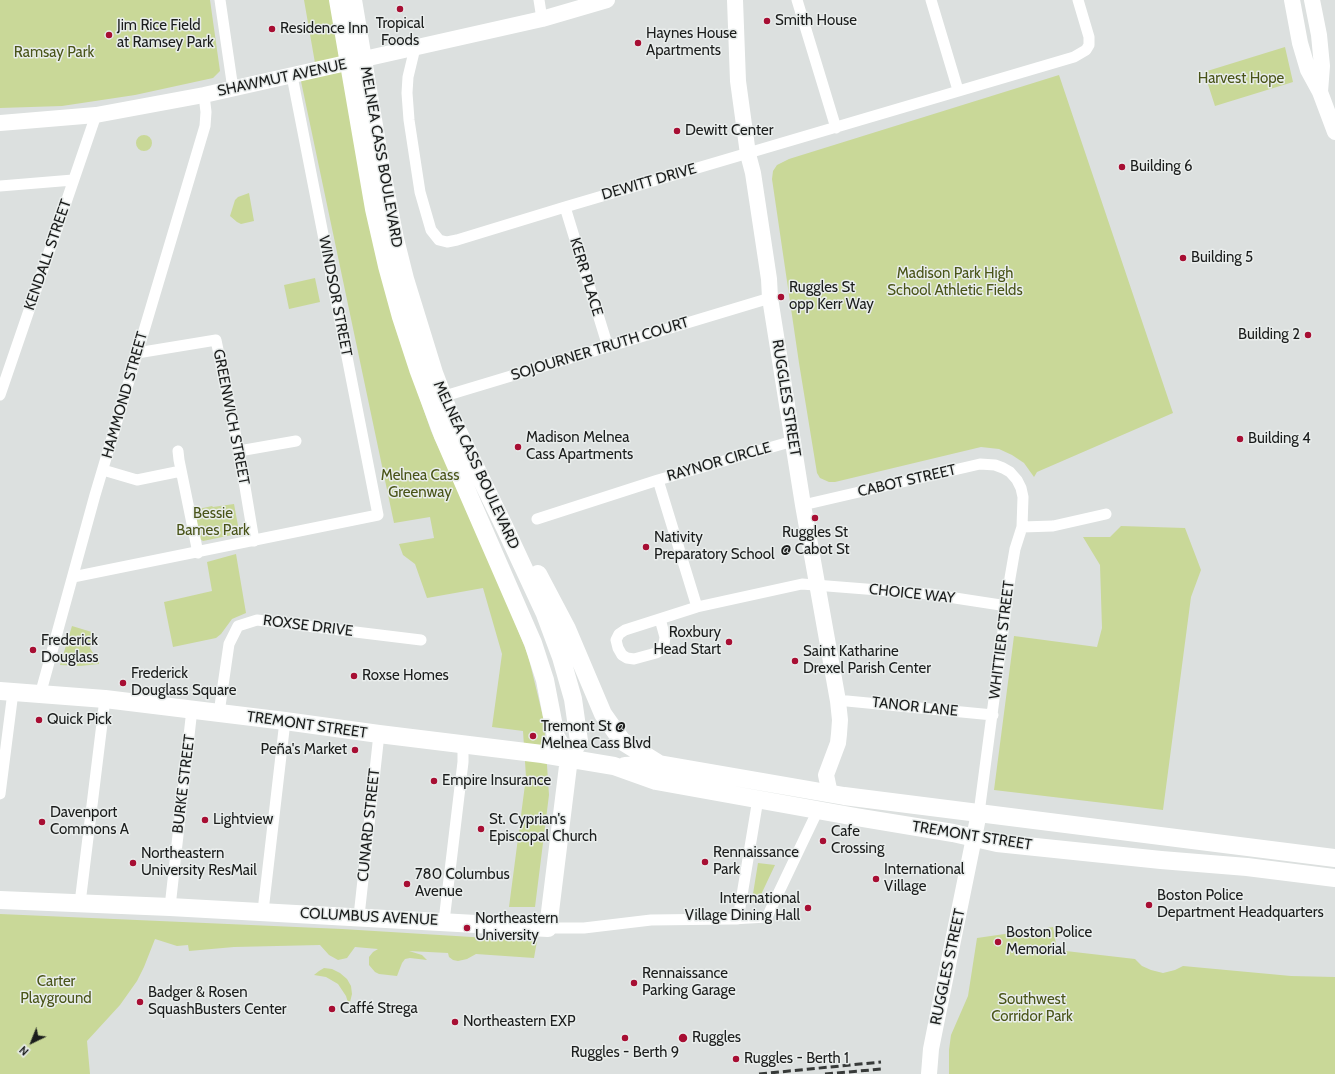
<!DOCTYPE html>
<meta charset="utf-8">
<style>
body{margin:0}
#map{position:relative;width:1335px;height:1074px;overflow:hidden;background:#dce0df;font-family:Cabin,sans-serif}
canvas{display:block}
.north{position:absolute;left:12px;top:1022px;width:40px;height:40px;-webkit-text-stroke:3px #e9edec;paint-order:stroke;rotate:223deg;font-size:11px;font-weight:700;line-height:16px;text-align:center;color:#1b1d1c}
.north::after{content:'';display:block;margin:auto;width:14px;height:18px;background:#1b1d1c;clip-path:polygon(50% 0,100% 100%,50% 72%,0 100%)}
</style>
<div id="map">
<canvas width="1335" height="1074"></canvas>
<div class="north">N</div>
</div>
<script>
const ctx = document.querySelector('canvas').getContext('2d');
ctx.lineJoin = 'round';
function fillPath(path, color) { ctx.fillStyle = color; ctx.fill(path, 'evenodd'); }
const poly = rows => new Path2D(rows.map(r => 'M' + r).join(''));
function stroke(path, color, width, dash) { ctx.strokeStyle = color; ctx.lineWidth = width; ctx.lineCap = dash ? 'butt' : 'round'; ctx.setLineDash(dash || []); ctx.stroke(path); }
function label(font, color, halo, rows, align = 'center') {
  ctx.font = font + ' Cabin,sans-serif'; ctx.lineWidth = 3; ctx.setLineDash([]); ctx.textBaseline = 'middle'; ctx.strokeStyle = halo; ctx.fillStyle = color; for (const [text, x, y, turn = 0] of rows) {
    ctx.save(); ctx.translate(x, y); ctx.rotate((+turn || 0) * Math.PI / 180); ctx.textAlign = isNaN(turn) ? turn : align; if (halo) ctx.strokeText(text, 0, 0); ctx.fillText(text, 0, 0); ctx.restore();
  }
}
fillPath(poly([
 [0,0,210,0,220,71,213,78,135,95,62,106,0,108],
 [304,0,331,0,395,326,431,431,483,543,528,655,544,721,549,795,535,907,509,907,526,777,523,731,492,727,502,654,483,588,427,598,415,564,403,555,399,544,434,538,430,517,394,523,298,67,315,63],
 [1285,47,1293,82,1215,106,1204,72],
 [1059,75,1173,413,1037,472,1034,477,1024,463,1012,455,999,449,981,447,835,482,829,482,820,478,817,473,799,363,772,179,773,171,777,165,789,159],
 '136 143a8 8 0 1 1 16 0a8 8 0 1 1-16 0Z',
 [249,193,254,221,241,224,237,222,230,216,235,200,238,197],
 [315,278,320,302,289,309,284,285],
 [234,504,239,531,237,534,203,541,200,539,194,510,212,506,213,507],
 [1121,526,1185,528,1201,570,1191,597,1163,810,994,790,1014,636,1097,647,1102,628,1100,565,1083,537,1110,537],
 [236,554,246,613,232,619,221,634,216,638,173,647,164,602,212,591,207,562],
 [72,626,95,633,90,648,93,653,99,656,99,664,80,666,60,665],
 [758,863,775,865,758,901,752,900],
 [0,914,342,929,537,941,534,958,476,954,467,959,458,961,453,960,449,957,448,953,409,951,422,955,427,960,410,958,405,959,402,963,397,976,379,974,375,972,369,965,369,957,373,952,378,949,355,947,347,958,338,960,329,955,320,945,234,947,189,951,188,945,177,946,155,939,144,967,137,981,120,1005,87,1041,90,1074,0,1074],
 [1053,927,1057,950,1135,959,1142,966,1151,970,1163,973,1175,970,1183,966,1291,976,1335,977,1335,1074,949,1074,949,1050,951,1035,968,996,977,938],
 [324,968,332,969,340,973,347,979,351,986,352,994,349,1006,346,996,338,984,326,977,314,975,319,971]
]), '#c9d898');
stroke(poly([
 [220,0,233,89],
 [539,0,542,19],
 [797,0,836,128],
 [931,0,958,90],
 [415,48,408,77,407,93,409,120,420,192,431,230,439,240,447,242,457,240,565,207,1074,57,1086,50,1089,45,1089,37,1078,0],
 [0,186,73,180],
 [565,207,608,347],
 [137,353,216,340,239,451,254,541],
 [0,395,96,115],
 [438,398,770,298],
 [178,451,179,460,198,553],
 [239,451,296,441],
 [103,470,137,480,181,471],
 [658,480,697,607],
 [803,505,980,464,995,465,1003,468,1010,472,1017,480,1021,488,1023,497,1022,527,1015,549,1010,578,979,813],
 [537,519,658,480,793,441],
 [1022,527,1053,526,1106,514],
 [73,577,378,515,292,76],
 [660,619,665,637,664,644,661,650,656,653,634,659,627,658,622,655,618,648,616,640,619,634,625,630,697,607,802,584,929,594,1007,606],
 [40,695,95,495,205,126,206,112,204,95],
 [838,701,847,701,993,715],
 [219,713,229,644,238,626,257,620,421,640],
 [0,794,13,692],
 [80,903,105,699],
 [170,907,192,709],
 [263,911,285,721],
 [359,916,379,734],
 [738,919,758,799],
 [444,921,463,762,463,744],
 [548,928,584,928,651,920,732,919,767,917,818,810]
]), '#fff', 11);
stroke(poly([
 [735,0,738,81,748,154,753,173,769,279,770,298,803,505,838,701,840,720,839,734,838,743,826,775,830,794],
 [1292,0,1300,43,1308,70,1320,92,1335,132],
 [1312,0,1319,35,1322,66,1320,92],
 [0,123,96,115,204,95,542,19,607,0],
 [929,1074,931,1049,935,1029,979,813]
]), '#fff', 16);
stroke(poly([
 [338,0,374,209,387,266,401,317,418,369,443,436,533,643,545,680,556,737,569,758],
 [538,574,567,629,603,714,622,741,659,764],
 [0,691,105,699,285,721,379,734,542,754,614,766,656,781,856,817,953,833,997,843,1161,860,1247,867,1335,878],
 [625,766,659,764,844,796,1335,858],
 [0,900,170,907,548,928,569,758,579,741,573,699,561,657,545,614,505,528,450,415,434,373,405,279,395,239,381,167,353,0]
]), '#fff', 18);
stroke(poly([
 [759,1074,881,1062],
 [825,1074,882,1069]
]), '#373a39', 3, [8, 4]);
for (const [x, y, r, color] of [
 [400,9,4,"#a70e33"],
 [767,21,4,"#a70e33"],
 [272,29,4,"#a70e33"],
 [109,35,4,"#a70e33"],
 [638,43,4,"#a70e33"],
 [677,131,4,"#a70e33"],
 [1122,167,4,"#a70e33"],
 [1183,258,4,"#a70e33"],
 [781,297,4,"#a70e33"],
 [1308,335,4,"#a70e33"],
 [1240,439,4,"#a70e33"],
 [518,447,4,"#a70e33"],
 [815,518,4,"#a70e33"],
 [646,547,4,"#a70e33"],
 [729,642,4,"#a70e33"],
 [33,650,4,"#a70e33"],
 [795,661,4,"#a70e33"],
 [354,676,4,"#a70e33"],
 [123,683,4,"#a70e33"],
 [39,720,4,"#a70e33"],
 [533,736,4,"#a70e33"],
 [355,750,4,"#a70e33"],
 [434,781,4,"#a70e33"],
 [205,820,4,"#a70e33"],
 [42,822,4,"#a70e33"],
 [481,829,4,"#a70e33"],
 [823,841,4,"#a70e33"],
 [705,862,4,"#a70e33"],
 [133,863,4,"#a70e33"],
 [876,879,4,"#a70e33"],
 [407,884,4,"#a70e33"],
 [1149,905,4,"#a70e33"],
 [808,908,4,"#a70e33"],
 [467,928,4,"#a70e33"],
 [998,942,4,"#a70e33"],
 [634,983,4,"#a70e33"],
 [140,1002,4,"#a70e33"],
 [332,1009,4,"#a70e33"],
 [455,1022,4,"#a70e33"],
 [625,1038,4,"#a70e33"],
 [683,1038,5,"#a70e33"],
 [736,1059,4,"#a70e33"]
]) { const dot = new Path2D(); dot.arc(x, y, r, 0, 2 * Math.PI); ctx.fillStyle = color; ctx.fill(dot); stroke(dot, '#e9edec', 1.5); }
label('15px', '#1b1d1c', '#e9edec', [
 ["Smith House",775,21],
 ["Tropical",400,24,"center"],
 ["Foods",400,41,"center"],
 ["Jim Rice Field",117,26],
 ["at Ramsey Park",117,43],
 ["Residence Inn",280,29],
 ["Haynes House",646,34],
 ["Apartments",646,51],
 ["Dewitt Center",685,131],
 ["Building 6",1130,167],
 ["Building 5",1191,258],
 ["Ruggles St",789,288],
 ["opp Kerr Way",789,305],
 ["Building 2",1300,335,"right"],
 ["Madison Melnea",526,438],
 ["Cass Apartments",526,455],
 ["Building 4",1248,439],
 ["Ruggles St",815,533,"center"],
 ["@ Cabot St",815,550,"center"],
 ["Nativity",654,538],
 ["Preparatory School",654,555],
 ["Roxbury",721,633,"right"],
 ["Head Start",721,650,"right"],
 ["Frederick",41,641],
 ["Douglass",41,658],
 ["Saint Katharine",803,652],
 ["Drexel Parish Center",803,669],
 ["Frederick",131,674],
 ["Douglass Square",131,691],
 ["Roxse Homes",362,676],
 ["Quick Pick",47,720],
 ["Tremont St @",541,727],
 ["Melnea Cass Blvd",541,744],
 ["Peña's Market",347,750,"right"],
 ["Empire Insurance",442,781],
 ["Davenport",50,813],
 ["Commons A",50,830],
 ["Lightview",213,820],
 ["St. Cyprian's",489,820],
 ["Episcopal Church",489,837],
 ["Cafe",831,832],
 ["Crossing",831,849],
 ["Rennaissance",713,853],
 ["Park",713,870],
 ["Northeastern",141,854],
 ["University ResMail",141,871],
 ["International",884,870],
 ["Village",884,887],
 ["780 Columbus",415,875],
 ["Avenue",415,892],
 ["Boston Police",1157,896],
 ["Department Headquarters",1157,913],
 ["International",800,899,"right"],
 ["Village Dining Hall",800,916,"right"],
 ["Northeastern",475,919],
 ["University",475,936],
 ["Boston Police",1006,933],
 ["Memorial",1006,950],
 ["Rennaissance",642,974],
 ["Parking Garage",642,991],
 ["Badger & Rosen",148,993],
 ["SquashBusters Center",148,1010],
 ["Caffé Strega",340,1009],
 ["Northeastern EXP",463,1022],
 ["Ruggles",692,1038],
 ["Ruggles - Berth 9",625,1053,"center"],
 ["Ruggles - Berth 1",744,1059]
], 'left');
label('15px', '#495418', '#e9edec', [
 ["Ramsay Park",54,53],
 ["Harvest Hope",1241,79],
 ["Madison Park High",955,274],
 ["School Athletic Fields",955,291],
 ["Melnea Cass",420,476],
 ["Greenway",420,493],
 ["Bessie",213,514],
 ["Bames Park",213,531],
 ["Carter",56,982],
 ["Playground",56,999],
 ["Southwest",1032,1000],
 ["Corridor Park",1032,1017]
]);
label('15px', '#1b1d1c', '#e9edec', [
 ["SHAWMUT AVENUE",282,78,-12],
 ["MELNEA CASS BOULEVARD",381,157,80],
 ["DEWITT DRIVE",649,182,-16],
 ["KENDALL STREET",48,255,-71],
 ["KERR PLACE",586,277,73],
 ["WINDSOR STREET",335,296,79],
 ["SOJOURNER TRUTH COURT",600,349,-17],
 ["HAMMOND STREET",125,395,-74],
 ["RUGGLES STREET",786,398,81],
 ["GREENWICH STREET",231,417,79],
 ["RAYNOR CIRCLE",719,462,-16],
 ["MELNEA CASS BOULEVARD",476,465,65],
 ["CABOT STREET",907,481,-13],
 ["CHOICE WAY",912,594,6],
 ["ROXSE DRIVE",308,626,7],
 ["WHITTIER STREET",1002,640,-83],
 ["TANOR LANE",915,707,6],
 ["TREMONT STREET",307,725,8],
 ["BURKE STREET",184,784,-83],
 ["CUNARD STREET",369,825,-84],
 ["TREMONT STREET",972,836,9],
 ["COLUMBUS AVENUE",369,917,3],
 ["RUGGLES STREET",948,967,-78]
]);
</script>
